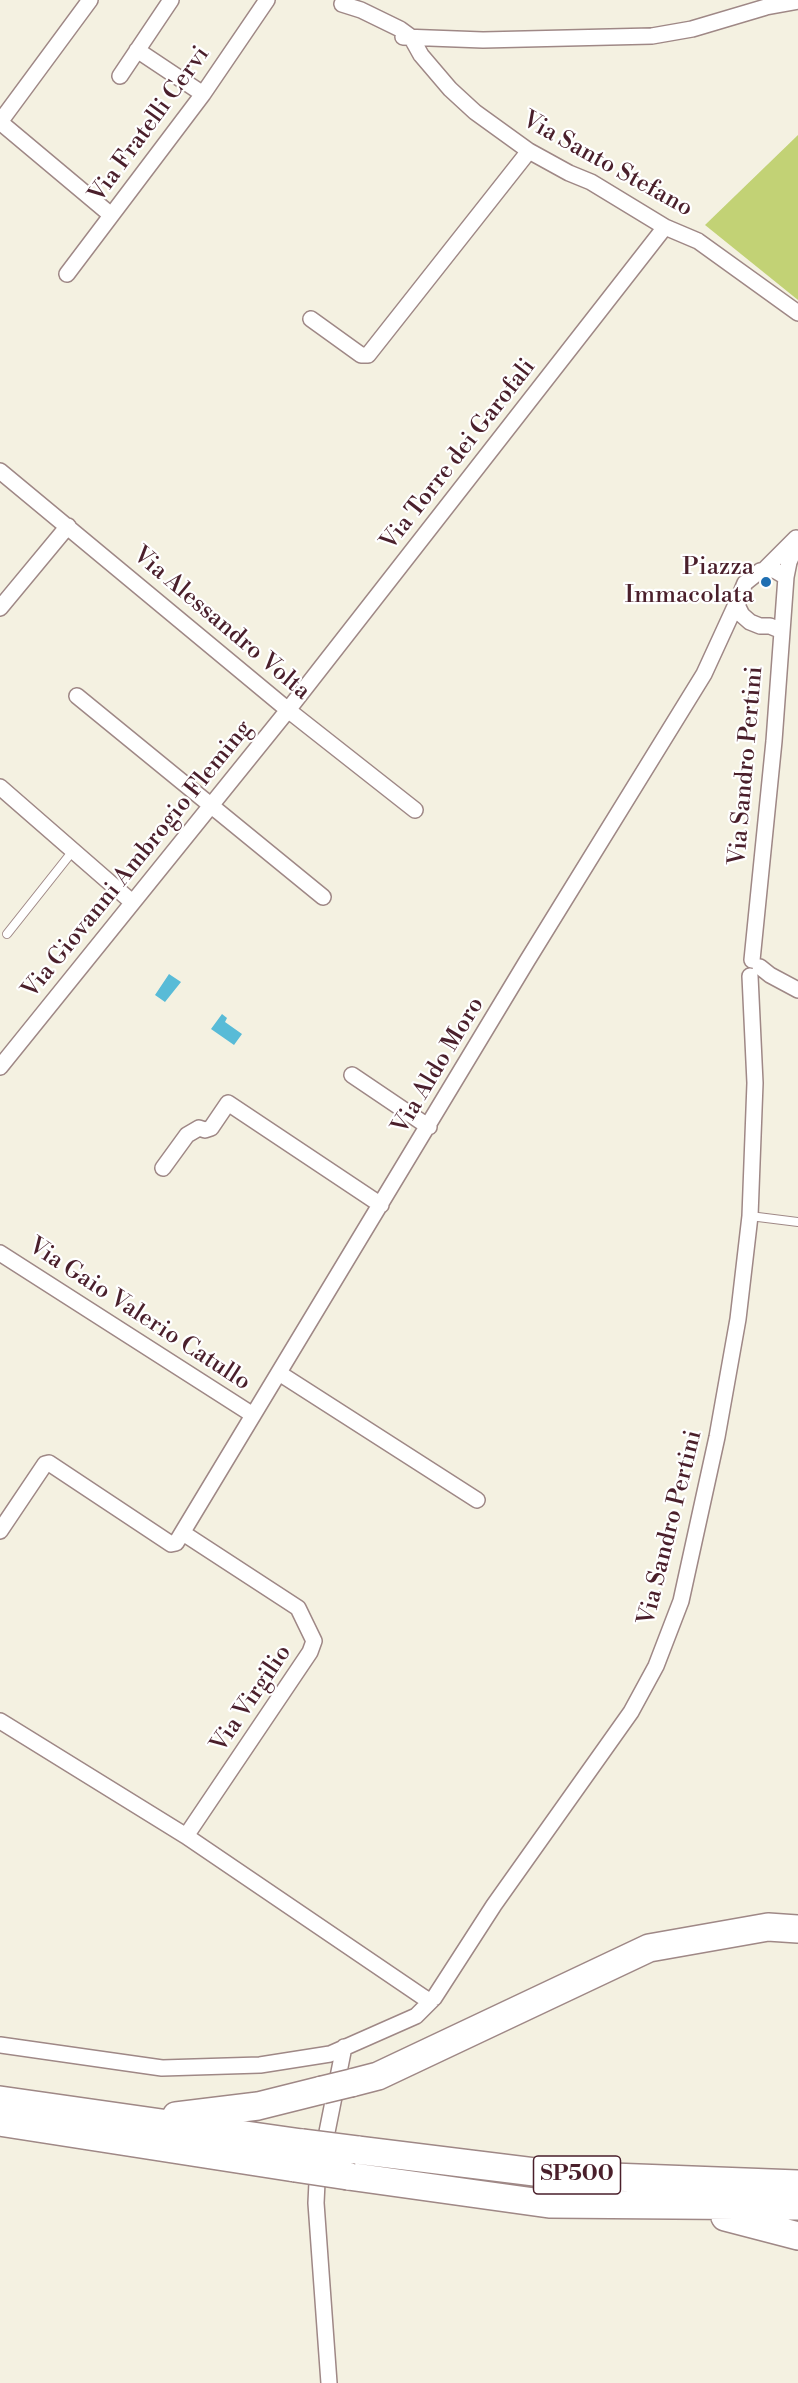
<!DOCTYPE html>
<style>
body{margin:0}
canvas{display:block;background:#f4f1e1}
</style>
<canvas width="798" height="2383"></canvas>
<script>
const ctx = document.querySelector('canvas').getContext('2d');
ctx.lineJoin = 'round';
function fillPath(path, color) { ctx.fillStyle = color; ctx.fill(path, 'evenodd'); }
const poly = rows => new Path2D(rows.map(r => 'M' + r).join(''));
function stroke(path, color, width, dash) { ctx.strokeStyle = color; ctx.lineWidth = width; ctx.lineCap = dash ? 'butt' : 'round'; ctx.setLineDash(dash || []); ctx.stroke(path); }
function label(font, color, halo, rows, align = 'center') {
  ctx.font = font + ' "Libre Bodoni",serif'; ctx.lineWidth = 4.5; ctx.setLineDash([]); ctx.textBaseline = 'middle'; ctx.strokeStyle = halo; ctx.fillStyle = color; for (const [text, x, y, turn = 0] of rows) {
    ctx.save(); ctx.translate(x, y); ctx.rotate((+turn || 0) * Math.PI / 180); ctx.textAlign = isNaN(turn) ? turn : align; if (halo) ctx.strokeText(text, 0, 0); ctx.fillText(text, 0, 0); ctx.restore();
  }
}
fillPath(poly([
 [798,135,798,300,705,225]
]), '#c2d275');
fillPath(poly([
 [169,974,181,982,165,1002,155,995],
 [222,1014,227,1018,225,1022,242,1034,234,1045,211,1029]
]), '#58bbd7');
const lane = poly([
 [7,934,72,852],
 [750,1216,798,1222]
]);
const street = poly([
 [345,0,342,4,361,10,400,29,411,37,421,55,450,89,475,112,529,151,569,173,591,182,665,227,698,241,798,313],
 [403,37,483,40,652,36,692,29,766,7,798,1],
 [137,50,203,94],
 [120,76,171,0],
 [0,122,90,0],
 [0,122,111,215],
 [67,274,203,94,267,0],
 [311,319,361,355,368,355,529,151],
 [0,471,288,710,415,810],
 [765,569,796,538],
 [0,608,68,526],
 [782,631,770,626,760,626,750,622,742,615,738,607,738,600,745,583,760,571,768,569,776,571,786,577],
 [77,696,323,897],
 [0,787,132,902],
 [752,960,774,741,786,577,789,562,798,542],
 [760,967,770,975,798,990],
 [0,1067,288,710,665,227],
 [352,1075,429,1127],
 [163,1168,187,1135,199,1128,205,1130,211,1128,228,1103,381,1205],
 [0,1253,253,1415],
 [279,1373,477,1500],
 [0,1531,45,1464,49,1463,171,1544,176,1543,527,961,704,674,738,600],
 [183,1533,298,1608,314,1641,310,1652,186,1836],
 [0,1721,186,1836,423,1997,428,2000,434,1998],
 [0,2045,162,2068,260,2065,330,2054,416,2016,434,1998,494,1905,631,1712,656,1666,681,1601,717,1437,738,1319,750,1216,755,1083,750,976],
 [329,2383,316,2203,317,2182,344,2047]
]);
const highway = poly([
 [351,2083,378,2076,649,1948,768,1927,798,1929],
 [0,2100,302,2143],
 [176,2116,258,2106,322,2090],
 [0,2122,295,2168],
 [357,2150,559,2175,798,2184],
 [348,2176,549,2204,798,2206],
 [725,2217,798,2236]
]);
stroke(lane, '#9f8886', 10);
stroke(street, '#9f8886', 18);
stroke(highway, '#9f8886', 30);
stroke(lane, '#fff', 8);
stroke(street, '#fff', 15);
stroke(highway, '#fff', 27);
const highwayBridge = poly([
 [322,2090,351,2083],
 [302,2143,357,2150],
 [295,2168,348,2176]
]);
stroke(highwayBridge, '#9f8886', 30, []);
stroke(highwayBridge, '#fff', 27);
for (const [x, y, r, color] of [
 [766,582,6,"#1f6fb2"]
]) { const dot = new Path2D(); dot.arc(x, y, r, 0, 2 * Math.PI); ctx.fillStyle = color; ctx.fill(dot); stroke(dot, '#fff', 2); }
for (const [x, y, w] of [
 [577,2175,87]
]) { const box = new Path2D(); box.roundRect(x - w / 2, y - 19, w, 38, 4.5); ctx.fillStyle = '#fff'; ctx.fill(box); stroke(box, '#4a1f2b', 1.5); }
label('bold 22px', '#4a1f2b', null, [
 ["SP500",577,2175]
]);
label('24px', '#4a1f2b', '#fff', [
 ["Via Fratelli Cervi",150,125,-54],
 ["Via Santo Stefano",607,165,29],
 ["Via Torre dei Garofali",459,455,-52],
 ["Via Alessandro Volta",221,624,40],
 ["Via Sandro Pertini",747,766,-85],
 ["Via Giovanni Ambrogio Fleming",138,860,-51],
 ["Via Aldo Moro",439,1066,-59],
 ["Via Gaio Valerio Catullo",139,1315,33],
 ["Via Sandro Pertini",671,1528,-76],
 ["Via Virgilio",252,1699,-56]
]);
label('24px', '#4a1f2b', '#fff', [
 ["Piazza",754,568],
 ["Immacolata",754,596]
], 'right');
</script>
